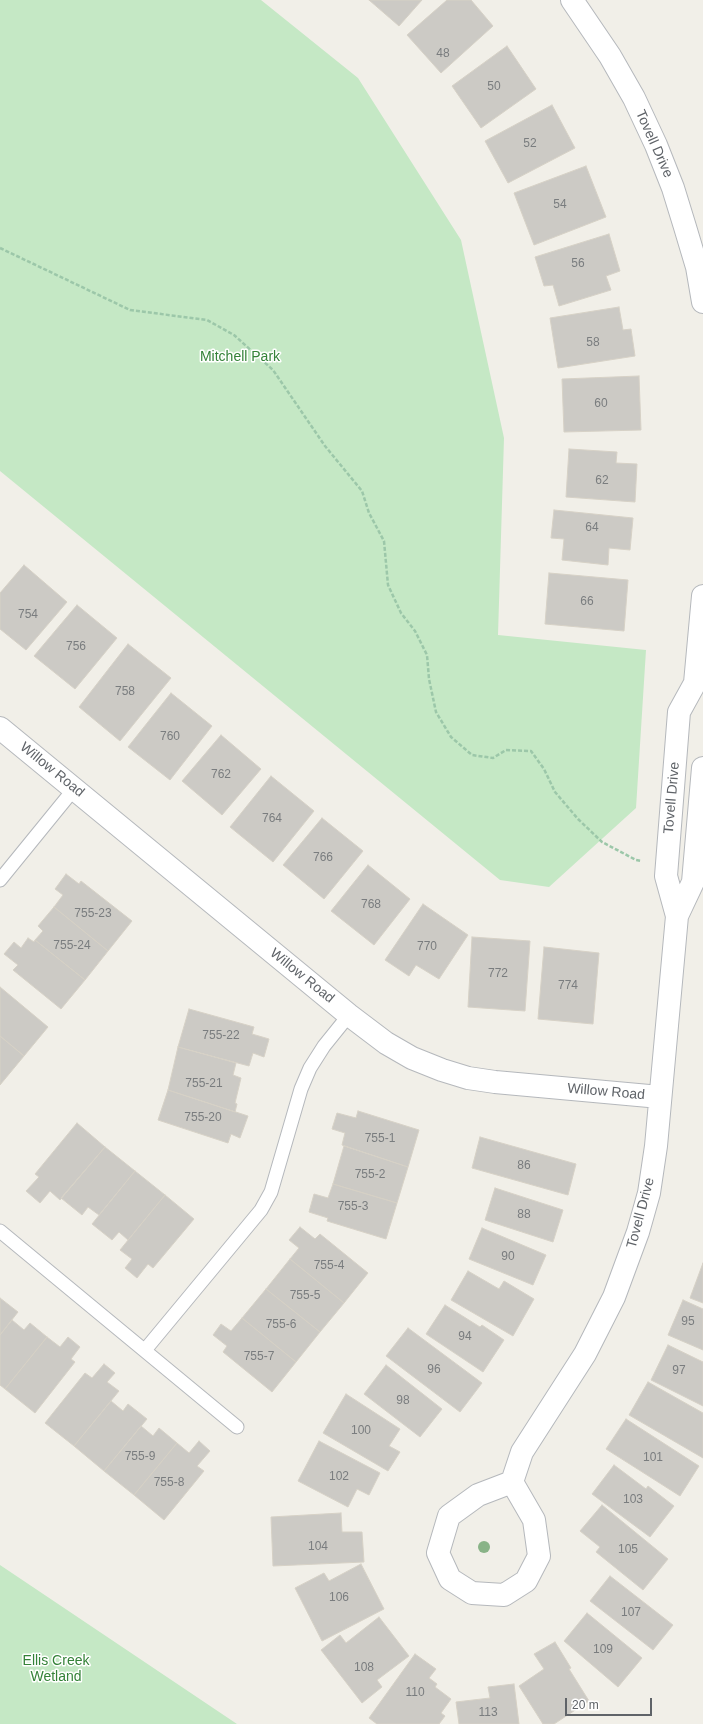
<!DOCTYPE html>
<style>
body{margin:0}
#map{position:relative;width:703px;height:1724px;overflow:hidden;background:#f1efe8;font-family:Helvetica,sans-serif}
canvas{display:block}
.scale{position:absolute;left:565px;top:1698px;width:87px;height:18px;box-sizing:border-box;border:2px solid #5f6368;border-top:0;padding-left:5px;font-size:12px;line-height:14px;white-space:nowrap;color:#5f6368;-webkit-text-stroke:3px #fff;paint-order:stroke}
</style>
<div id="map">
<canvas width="703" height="1724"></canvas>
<div class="scale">20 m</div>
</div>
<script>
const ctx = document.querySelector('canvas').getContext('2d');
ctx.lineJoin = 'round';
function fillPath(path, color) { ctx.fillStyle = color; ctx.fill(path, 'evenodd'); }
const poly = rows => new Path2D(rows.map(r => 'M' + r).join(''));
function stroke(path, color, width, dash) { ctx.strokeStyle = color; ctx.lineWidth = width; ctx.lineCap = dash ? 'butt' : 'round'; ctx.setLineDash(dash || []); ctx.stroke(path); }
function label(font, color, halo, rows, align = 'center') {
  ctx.font = font + ' Helvetica,sans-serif'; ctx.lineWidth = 3; ctx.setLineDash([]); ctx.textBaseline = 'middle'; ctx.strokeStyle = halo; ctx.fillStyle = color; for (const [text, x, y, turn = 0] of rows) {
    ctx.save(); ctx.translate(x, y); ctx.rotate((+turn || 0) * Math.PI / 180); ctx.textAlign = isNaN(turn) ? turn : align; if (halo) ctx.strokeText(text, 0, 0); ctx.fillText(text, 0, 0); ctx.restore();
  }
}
fillPath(poly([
 [0,0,261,0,358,78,461,240,504,438,498,635,646,650,636,808,549,887,500,880,0,471],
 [0,1565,237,1724,0,1724]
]), '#c5e8c5');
const building = poly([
 [369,0,422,0,399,26,369,0],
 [447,0,471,0,493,26,441,73,407,35,447,0],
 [507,46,536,89,481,128,452,86,507,46],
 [552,105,575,148,508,183,485,141,552,105],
 [586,166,606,217,534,245,514,193,586,166],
 [609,234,620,271,606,276,611,290,559,306,553,285,544,286,535,257,609,234],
 [619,307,623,330,631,329,635,356,558,368,550,318,619,307],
 [639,376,641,430,564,432,562,379,639,376],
 [569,449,617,452,616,463,637,464,635,502,566,497,569,449],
 [554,510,633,518,630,550,609,548,608,565,562,560,564,539,551,538,554,510],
 [24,565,67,602,26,650,0,629,0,593,24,565],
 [549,573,628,580,624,631,545,624,549,573],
 [77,605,117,638,75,689,34,656,77,605],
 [128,644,171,678,120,741,79,707,128,644],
 [171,693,212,726,170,780,128,747,171,693],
 [221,735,261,769,222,815,182,781,221,735],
 [271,776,314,811,273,862,230,827,271,776],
 [322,818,363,851,324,899,283,865,322,818],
 [368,865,410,899,374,945,331,911,368,865],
 [66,874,79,884,81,881,132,921,108,951,54,907,63,895,55,889,66,874],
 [423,904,468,935,439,979,416,965,409,976,385,960,423,904],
 [54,907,108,951,85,980,35,940,43,931,38,926,54,907],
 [472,937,530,941,525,1011,468,1007,472,937],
 [28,938,34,942,35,940,85,980,61,1009,13,970,18,965,4,954,14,942,21,948,28,938],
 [544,947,599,953,593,1024,538,1019,544,947],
 [0,987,48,1027,24,1056,0,1036,0,987],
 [189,1009,254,1027,252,1034,269,1039,264,1057,253,1053,249,1066,178,1047,189,1009],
 [0,1036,24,1056,0,1085,0,1036],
 [178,1047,236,1063,233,1075,241,1078,235,1103,237,1104,235,1112,168,1090,178,1047],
 [168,1090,248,1116,240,1138,231,1134,228,1143,158,1120,168,1090],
 [358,1111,419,1130,408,1167,342,1145,345,1133,332,1129,337,1113,356,1118,358,1111],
 [77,1123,105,1147,60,1200,50,1191,40,1203,26,1191,39,1177,35,1174,77,1123],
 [480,1137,576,1164,568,1195,472,1168,480,1137],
 [344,1146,408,1167,397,1203,333,1184,344,1146],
 [105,1147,135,1171,99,1215,88,1207,82,1215,61,1198,105,1147],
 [135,1171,165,1195,128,1240,119,1232,112,1240,92,1224,135,1171],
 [333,1184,397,1203,386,1239,327,1221,328,1218,309,1212,314,1194,328,1198,333,1184],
 [495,1188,563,1210,553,1242,485,1220,495,1188],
 [165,1195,194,1219,153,1268,148,1264,137,1278,125,1268,132,1259,120,1250,165,1195],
 [300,1227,315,1239,320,1234,368,1273,344,1303,290,1259,299,1248,289,1240,300,1227],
 [482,1228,546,1255,533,1285,469,1259,482,1228],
 [290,1259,344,1303,320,1332,266,1289,290,1259],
 [703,1263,703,1303,690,1298,703,1263],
 [468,1271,499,1289,504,1281,534,1299,513,1336,451,1300,468,1271],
 [266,1289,320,1332,296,1362,242,1318,266,1289],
 [0,1298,18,1312,0,1335,0,1298],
 [683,1300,703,1309,703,1350,668,1335,683,1300],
 [445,1305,480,1327,482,1325,504,1340,483,1372,426,1334,445,1305],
 [242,1318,296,1362,272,1392,223,1352,227,1346,213,1335,221,1324,231,1331,242,1318],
 [12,1320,24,1330,30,1323,47,1337,5,1389,0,1385,0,1335,12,1320],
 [408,1328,482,1383,460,1412,386,1356,408,1328],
 [47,1337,60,1347,68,1337,80,1347,71,1359,75,1362,35,1413,5,1389,47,1337],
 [668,1345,703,1362,703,1406,651,1380,668,1345],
 [104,1364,115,1373,107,1382,119,1391,74,1446,45,1423,85,1373,92,1378,104,1364],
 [386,1365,442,1409,420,1437,364,1394,386,1365],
 [648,1382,703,1413,703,1458,629,1415,648,1382],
 [346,1394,400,1429,389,1446,400,1452,388,1471,323,1433,346,1394],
 [111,1401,123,1411,128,1404,147,1419,104,1471,74,1446,111,1401],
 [626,1419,699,1466,680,1496,606,1449,626,1419],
 [141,1426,153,1436,159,1428,177,1443,134,1495,104,1471,141,1426],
 [199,1441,210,1451,197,1466,204,1471,164,1520,134,1495,177,1443,189,1453,199,1441],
 [319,1441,380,1473,369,1495,357,1489,348,1507,298,1481,319,1441],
 [614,1465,646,1489,648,1486,674,1506,650,1537,592,1494,614,1465],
 [602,1505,668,1559,643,1590,596,1552,600,1547,580,1531,602,1505],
 [341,1513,342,1532,362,1532,364,1562,273,1566,271,1517,341,1513],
 [361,1564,384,1609,322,1641,295,1588,324,1573,329,1581,361,1564],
 [610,1576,673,1625,653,1650,590,1601,610,1576],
 [587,1613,642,1658,618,1687,564,1641,587,1613],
 [379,1617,409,1656,377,1680,382,1687,362,1703,321,1650,340,1635,346,1643,379,1617],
 [555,1642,571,1668,569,1669,589,1701,554,1724,543,1724,519,1686,544,1669,534,1654,555,1642],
 [415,1654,436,1669,429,1678,437,1684,435,1687,451,1699,441,1713,445,1716,439,1724,377,1724,369,1718,415,1654],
 [514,1684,519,1724,459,1724,456,1702,490,1698,488,1687,514,1684]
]);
fillPath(building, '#cccac5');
stroke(building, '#d6d1c6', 1);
const service = poly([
 [0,880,74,789],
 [0,1231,237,1427],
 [145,1350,261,1210,271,1192,301,1089,310,1068,324,1046,349,1015]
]);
const minor = poly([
 [572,0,610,56,634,98,656,145,673,188,685,227,697,267,703,302],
 [0,728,349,1015,386,1043,412,1058,442,1070,468,1078,495,1082,660,1097],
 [677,916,693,882,703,768],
 [512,1482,478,1495,449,1516,438,1553,450,1579,472,1593,504,1595,526,1581,539,1556,534,1520,512,1482,522,1452,585,1354,614,1297,638,1232,649,1193,656,1146,677,916,666,876,679,712,695,683,703,596]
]);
stroke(service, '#b5b8bc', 15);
stroke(minor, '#b5b8bc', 24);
stroke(poly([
 [0,248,130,310,207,320,234,335,273,370,325,446,362,491,369,513,384,541,388,585,401,613,415,631,427,655,429,679,436,712,451,737,472,755,493,758,506,750,531,751,544,769,555,792,578,819,602,842,636,860,642,861]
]), '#9cc7a9', 2.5, [4, 2]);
stroke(service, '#fff', 13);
stroke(minor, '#fff', 22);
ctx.fillStyle = '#89b387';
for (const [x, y] of [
 [484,1547]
]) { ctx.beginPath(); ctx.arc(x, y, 6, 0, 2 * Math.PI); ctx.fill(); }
label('12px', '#7a7d7f', null, [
 ["48",443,54],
 ["50",494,87],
 ["52",530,144],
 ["54",560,205],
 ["56",578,264],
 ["58",593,343],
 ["60",601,404],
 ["62",602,481],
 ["64",592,528],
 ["66",587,602],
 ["754",28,615],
 ["756",76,647],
 ["758",125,692],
 ["760",170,737],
 ["762",221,775],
 ["764",272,819],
 ["766",323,858],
 ["768",371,905],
 ["755-23",93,914],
 ["755-24",72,946],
 ["770",427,947],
 ["772",498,974],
 ["774",568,986],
 ["755-22",221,1036],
 ["755-21",204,1084],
 ["755-20",203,1118],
 ["755-1",380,1139],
 ["86",524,1166],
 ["755-2",370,1175],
 ["755-3",353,1207],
 ["88",524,1215],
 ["90",508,1257],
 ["755-4",329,1266],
 ["755-5",305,1296],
 ["95",688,1322],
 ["755-6",281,1325],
 ["94",465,1337],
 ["755-7",259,1357],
 ["96",434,1370],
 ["97",679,1371],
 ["98",403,1401],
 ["100",361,1431],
 ["755-9",140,1457],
 ["101",653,1458],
 ["102",339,1477],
 ["755-8",169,1483],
 ["103",633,1500],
 ["104",318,1547],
 ["105",628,1550],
 ["106",339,1598],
 ["107",631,1613],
 ["109",603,1650],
 ["108",364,1668],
 ["110",415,1693],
 ["113",488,1713]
]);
label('14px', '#5f6368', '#fff', [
 ["Tovell Drive",654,144,66],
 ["Willow Road",52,770,39],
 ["Tovell Drive",672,798,-85],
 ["Willow Road",302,976,39],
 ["Willow Road",606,1092,5],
 ["Tovell Drive",641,1213,-75]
]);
label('14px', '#348238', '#fff', [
 ["Mitchell Park",240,357],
 ["Ellis Creek",56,1661],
 ["Wetland",56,1677]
]);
</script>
